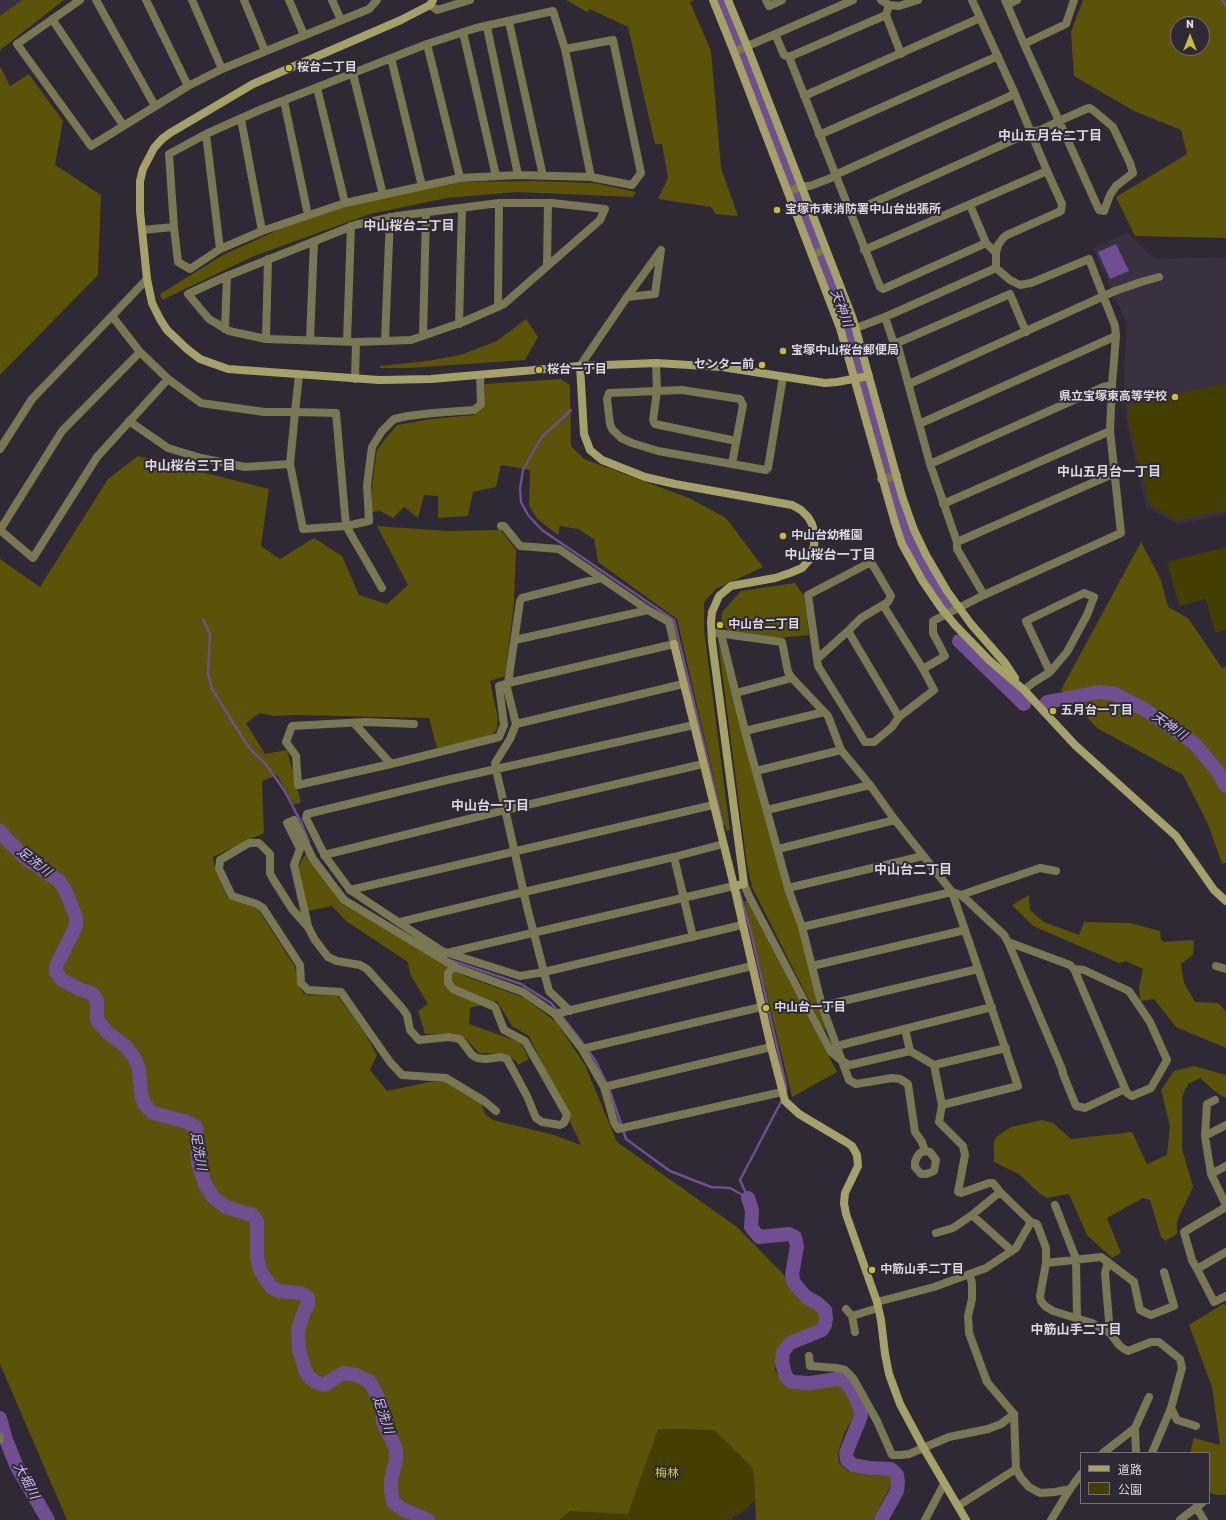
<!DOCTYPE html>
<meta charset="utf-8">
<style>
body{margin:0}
#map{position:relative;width:1226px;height:1520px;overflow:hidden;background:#2f2935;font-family:Rubik,"Noto Sans JP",sans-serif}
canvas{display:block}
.legend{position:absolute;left:1080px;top:1452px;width:130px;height:52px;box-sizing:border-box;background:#2f2935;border:1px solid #746f79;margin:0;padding:5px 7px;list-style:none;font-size:12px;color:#dbd8e0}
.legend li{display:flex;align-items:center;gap:8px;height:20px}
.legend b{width:20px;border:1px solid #746f79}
.north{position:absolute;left:1170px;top:16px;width:40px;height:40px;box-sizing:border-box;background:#2f2935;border:1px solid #746f79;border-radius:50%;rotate:0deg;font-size:11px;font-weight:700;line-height:16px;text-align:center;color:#dbd8e0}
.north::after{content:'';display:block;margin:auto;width:14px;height:18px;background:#c7bb3c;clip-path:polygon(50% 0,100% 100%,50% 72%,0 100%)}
</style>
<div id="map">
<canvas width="1226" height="1520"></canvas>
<ul class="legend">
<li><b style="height:5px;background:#a5a169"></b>道路</li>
<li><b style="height:11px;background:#443e01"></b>公園</li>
</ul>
<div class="north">N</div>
</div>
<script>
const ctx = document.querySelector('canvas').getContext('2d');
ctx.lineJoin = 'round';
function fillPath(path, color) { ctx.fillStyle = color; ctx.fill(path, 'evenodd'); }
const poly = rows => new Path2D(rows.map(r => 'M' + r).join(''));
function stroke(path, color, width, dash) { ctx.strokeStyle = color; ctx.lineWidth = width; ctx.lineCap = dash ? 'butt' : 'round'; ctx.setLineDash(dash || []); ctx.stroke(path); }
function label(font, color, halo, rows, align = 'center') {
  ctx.font = font + ' Rubik,"Noto Sans JP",sans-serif'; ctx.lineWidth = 4; ctx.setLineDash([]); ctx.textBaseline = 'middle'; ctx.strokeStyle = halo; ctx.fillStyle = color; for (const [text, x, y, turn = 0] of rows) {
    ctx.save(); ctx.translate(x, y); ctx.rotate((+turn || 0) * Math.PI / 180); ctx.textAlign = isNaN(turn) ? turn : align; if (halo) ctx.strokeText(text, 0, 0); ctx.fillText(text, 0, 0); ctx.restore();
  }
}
fillPath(poly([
 [0,0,22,0,0,16],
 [1128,233,1155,259,1226,257,1226,514,1178,525,1146,507,1126,420,1124,374,1127,324,1093,248]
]), '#393142');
fillPath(poly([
 [1226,383,1226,510,1176,521,1150,505,1128,422,1128,405],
 [1226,547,1226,630,1215,633,1206,599,1179,606,1167,562],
 [658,1429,714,1430,751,1466,754,1475,755,1500,747,1509,732,1518,732,1520,490,1520]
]), '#443e01');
fillPath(poly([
 [22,0,64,0,0,50,0,16],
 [566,0,694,0,690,2,711,51,721,168,738,216,716,214,711,207,658,199,668,178,662,144,655,144,628,27,590,9,587,12],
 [1083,0,1226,0,1226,238,1135,236,1116,197,1187,154,1181,130,1134,111,1074,76,1071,32],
 [1178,24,1202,24,1202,48,1178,48],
 [0,66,10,86,29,74,63,121,55,165,101,195,98,275,0,375],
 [535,181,594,183,636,192,633,197,517,192,447,198,370,214,254,256,162,300,160,294,223,255,278,230,360,202,462,182],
 [526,319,538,337,525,360,409,368,380,368,380,366,427,361,460,355,497,341],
 [561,379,570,385,571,446,584,459,689,498,726,518,763,567,716,589,704,602,704,630,730,830,726,831,677,619,598,562,594,539,578,529,560,526,558,535,537,519,529,506,530,470,501,465,496,487,473,492,468,516,438,518,438,496,424,495,418,518,404,507,393,518,380,511,372,512,372,485,377,449,397,425,431,419,474,415,485,405,485,384],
 [138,456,269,489,261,546,280,559,314,538,342,556,359,595,387,604,408,585,377,526,447,531,501,530,516,550,514,603,505,676,490,681,498,719,497,729,494,733,487,737,437,748,429,718,295,715,273,716,260,713,246,723,265,754,287,750,301,802,294,805,277,775,262,781,264,833,213,857,215,870,228,898,258,909,295,967,299,986,303,993,308,995,338,996,364,1032,377,1055,370,1070,387,1091,429,1082,446,1082,481,1103,485,1114,493,1120,554,1135,581,1145,529,1036,512,1026,497,1001,470,1008,469,1024,520,1042,529,1059,518,1065,516,1061,505,1054,479,1053,463,1036,453,1033,425,1034,418,1011,428,1004,410,974,408,962,346,921,332,906,308,911,298,867,306,853,342,904,465,976,525,998,556,1022,585,1065,617,1142,737,1227,783,1274,799,1300,817,1309,822,1315,820,1324,782,1342,777,1351,775,1370,785,1385,801,1389,835,1383,844,1387,854,1404,855,1413,844,1434,838,1453,839,1463,848,1471,866,1475,889,1476,892,1479,891,1485,873,1520,756,1520,754,1475,751,1466,714,1430,658,1429,628,1514,570,1511,559,1520,67,1520,0,1364,0,559,40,587,108,479],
 [1141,542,1161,580,1168,607,1188,618,1222,668,1226,667,1226,863,1222,864,1208,824,1183,775,1097,728,1061,690],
 [795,583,804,596,809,635,780,638,729,632,721,622,722,612,741,591],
 [718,641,827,1031,822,1026,752,887,747,865],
 [1029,895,1030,910,1044,922,1079,935,1084,922,1130,923,1160,931,1161,940,1164,942,1192,940,1194,942,1193,955,1181,964,1184,983,1195,1002,1218,1003,1226,1011,1226,1048,1176,1027,1154,999,1140,1001,1139,988,1143,969,1126,961,1119,963,1033,926,1012,905],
 [744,901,747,901,837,1072,792,1097],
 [1194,1066,1226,1075,1226,1098,1217,1093,1200,1078,1188,1084,1182,1097,1182,1149,1193,1187,1177,1221,1177,1234,1165,1241,1161,1237,1150,1200,1143,1198,1107,1218,1121,1253,1112,1258,1087,1235,1069,1194,1047,1198,1039,1193,1019,1174,994,1162,994,1143,996,1137,1011,1127,1042,1120,1053,1123,1071,1139,1132,1132,1147,1164,1167,1155,1170,1126,1161,1090,1174,1071],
 [1223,1304,1226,1305,1226,1495,1217,1495,1211,1493,1209,1489,1209,1453,1190,1453,1194,1438,1220,1445,1212,1387,1189,1325]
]), '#5a5308');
fillPath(poly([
 [1116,244,1129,271,1110,279,1098,252]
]), '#704e92');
stroke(poly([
 [1222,0,1226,6],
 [571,410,541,438,523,470,520,489,521,502,528,515,542,530,674,620,723,824],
 [203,619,210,634,208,673,212,689,244,740,252,751,265,763,284,790,301,822,309,842],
 [738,887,750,928,786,1086,786,1092],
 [450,960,521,984,551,1003,558,1011],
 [561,1015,585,1046],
 [588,1050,595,1060,607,1084],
 [609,1088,626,1139,670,1171,711,1187,730,1188,748,1198],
 [748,1198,740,1180,782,1100]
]), '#704e92', 2.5);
stroke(poly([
 [719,0,738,43],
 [743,57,848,324,893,493,901,517,920,561,948,606],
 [959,641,1024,704],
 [1047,702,1099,692,1115,694,1147,711,1195,744,1218,772,1226,786],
 [0,831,4,836,24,857,59,881,66,892,76,917,76,926,56,966,56,972,62,980,79,989,93,994,97,1001,97,1020,107,1032,125,1046,134,1057,139,1069,141,1094,144,1104,153,1113,187,1122,196,1127,198,1163,205,1184,213,1197,226,1207,252,1215,257,1221,257,1256,260,1270,271,1287,279,1291,301,1293,308,1298,308,1305,304,1311,298,1330,299,1350,305,1370,309,1377,316,1382,324,1385,343,1373,356,1375,370,1382,382,1405,383,1422,396,1449,396,1460,391,1480,391,1492,393,1502,402,1509,428,1520],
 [748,1198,752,1210,751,1227,759,1237,789,1234,795,1237,797,1246,792,1275,794,1283,806,1297,817,1303,825,1310,826,1318,825,1325,822,1330,790,1343,783,1352,782,1363,786,1377,792,1382,810,1383,837,1379,845,1381,854,1394,860,1408,861,1416,846,1453,847,1460,853,1465,869,1468,891,1469,897,1475,898,1483,897,1491,881,1520],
 [0,1418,6,1440,17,1467,48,1520]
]), '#704e92', 14);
stroke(poly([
 [80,0,17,44,91,146,188,86,222,69,369,9,377,0],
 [96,0,155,106],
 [146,0,188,86],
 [192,0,222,69],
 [244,0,265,51],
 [289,0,304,35],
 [332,0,341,20],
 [766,0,769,6,782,0],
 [881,0,889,5,899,6,918,0],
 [1005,0,1024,44,1066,24,1074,0],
 [430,5,437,10,470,0],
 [1007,5,1017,0],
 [886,15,901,54],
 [52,19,123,125],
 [509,22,543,176],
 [487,27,518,175],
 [463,32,496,176],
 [775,34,784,55,789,57,880,287,883,289,986,243],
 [427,44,460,178],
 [565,49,591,177],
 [734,52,853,0],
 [789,57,886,15,889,5],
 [391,58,422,186],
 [353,74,383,195],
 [317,88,345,203],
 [804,96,980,18],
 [284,101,308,215],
 [241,119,262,231],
 [206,134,220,249],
 [819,135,998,56],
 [788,192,802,186,810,186,831,178,835,175,1015,94],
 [499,203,552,203,605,209,600,220,504,304,463,322,411,340,356,342,266,339,229,331,209,319,188,294,227,276,355,225,397,216,499,203],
 [970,205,986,243,996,253],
 [850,213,1031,132,1040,130,1059,121,1086,109,1090,108,1093,110,1113,127,1130,163,1133,173,1116,186,1110,195,1104,211,1099,210,1059,121,1024,44],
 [142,230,174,227,178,262,190,269,220,249,262,231,345,203,460,178,518,175,591,177,632,185,641,173,613,40,565,49,553,11,476,28,427,44,262,109,206,134,169,154,174,227],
 [864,250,1047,171],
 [812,255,826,249],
 [547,266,548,203],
 [147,279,112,316,140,352,62,431,0,530,33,558,97,457,168,379,201,403,264,412,295,412,336,413,346,526,303,529,290,464,295,412,299,375],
 [498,307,499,203],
 [885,317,893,341,897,343,930,464,957,542,957,549,984,595],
 [459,324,462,208],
 [856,328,885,317,996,268,996,253,998,245,1003,238,1007,235,1061,211,1062,204,1047,171,1015,94,972,0],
 [225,329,227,276],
 [423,336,426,213],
 [266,339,268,259],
 [310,340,314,241],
 [347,341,351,226],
 [385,341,390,217],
 [897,343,1010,294,1026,332],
 [140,352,168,379],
 [656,363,657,391,653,420,655,424,736,441],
 [580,366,627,297,661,250,655,294,627,297],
 [355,379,356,342],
 [909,384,1115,291,1141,282,1159,277],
 [129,421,168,448,201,458,245,467,290,464],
 [919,424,1116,336],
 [0,449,32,399,112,316],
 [732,464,743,405,740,399,682,390,609,393,607,399,610,424,612,429,621,438,632,443,658,451,732,464,766,470,768,468,783,377],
 [930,464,1103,387,1112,385],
 [881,479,897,476],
 [943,504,1110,431],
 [957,542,1115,473],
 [382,588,346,526,369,521,367,485,372,447,382,431,394,419,408,416,433,413,474,410,481,404,480,375],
 [883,605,861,618,848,631,899,717],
 [717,633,782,642,788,672,792,678],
 [721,634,745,731,788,888,802,927,822,1006,842,1061,850,1065,910,1051],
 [515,640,648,610],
 [817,659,848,631],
 [923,669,883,605,888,602,891,596,871,562,808,595,818,666,865,742,874,742,892,727,899,717,934,690,923,669,945,656,933,633,933,621,984,595,1121,533,1110,431,1112,385,1116,336,1115,326,1089,259,1031,283,1020,285,1010,280,996,268],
 [508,683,520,601,522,598,601,578],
 [506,684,516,724,510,739,495,763,496,769,527,907,549,991,570,1011],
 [1024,690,1034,682,1050,672,1026,621,1084,593,1094,597,1087,615,1067,652,1050,672],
 [736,693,792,678,828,716,841,750,870,785,895,820,952,892,961,895,968,901,1004,935,1008,942,1070,965,1074,969,1084,970,1129,991,1150,1022,1167,1060,1151,1088,1132,1096,1127,1093,1074,969],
 [354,723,391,764],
 [414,724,365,722,292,726,286,742,296,756,298,785,391,764,499,737,504,725,499,686,508,683,674,644,669,622,648,610,559,549,520,546,504,526,501,526],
 [516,724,683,684],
 [694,725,447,780,307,814,306,818,325,856,350,890,442,951,520,976,544,972,742,925],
 [745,731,824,712],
 [756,771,841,750],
 [767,810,870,785],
 [778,849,895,820],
 [324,855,505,810,703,764],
 [674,857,693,937],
 [744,884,749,896,831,1052,842,1061,849,1080,856,1084,892,1078,900,1079,908,1084,915,1132,922,1142,925,1151,930,1152,936,1160,934,1171,926,1174,921,1174,915,1167,915,1162,917,1157,920,1153,925,1151],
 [788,888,923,856],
 [350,890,713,805],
 [961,895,1040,868,1056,871],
 [400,922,524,892,674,857,723,844],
 [308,926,294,865,300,849,287,823,294,820,313,859,344,900,457,968],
 [802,927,952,892,1018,1086,942,1105,934,1065,910,1051,905,1029],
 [1008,942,1062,1069,1063,1074,1076,1106,1085,1108,1125,1089],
 [451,952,734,886],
 [812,966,965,930],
 [1216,966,1226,969],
 [822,1006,978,969],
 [555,1014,752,966],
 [837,1046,992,1007],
 [582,1049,761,1007],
 [934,1065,1006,1048],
 [604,1087,771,1047],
 [1215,1100,1207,1104,1205,1136,1211,1174,1226,1205],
 [942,1105,939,1122,963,1146,965,1155,958,1192,961,1193,989,1183,993,1183,1000,1192,1031,1222,1037,1224,1046,1248,1046,1263],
 [496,1111,484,1101,446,1078,402,1075,390,1062,341,992,308,990,301,983,300,965,263,908,257,904,232,896,219,869,220,860,249,843,259,843,270,854,270,873,273,879,292,909,308,927,315,940,328,957,337,961,360,965,367,969,402,1008,407,1015,410,1030,419,1040,449,1037,460,1039,472,1055,477,1058,486,1059,501,1057,507,1059,527,1096,536,1118,542,1122,560,1125,564,1123,567,1115,525,1041,504,1030,495,1007,453,989,448,983,448,973,453,968,457,968,523,992,555,1014,582,1049,604,1087,614,1122,618,1129,782,1092],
 [1205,1136,1226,1125],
 [1211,1174,1226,1166],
 [1055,1205,1076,1259,1077,1319],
 [972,1215,1012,1251],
 [936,1233,953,1228,972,1215,1000,1192],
 [1226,1252,1197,1269,1214,1302,1226,1296],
 [1108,1262,1105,1273,1110,1333],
 [1197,1269,1192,1260,1184,1232,1226,1207],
 [877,1302,934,1287,986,1268,1016,1248,1031,1222],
 [846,1309,852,1316,855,1332],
 [852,1316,878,1308],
 [809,1356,810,1366,837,1368,845,1370,853,1378,877,1421,892,1455,901,1455,909,1454,949,1437,988,1429,1001,1424,1014,1414],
 [1171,1408,1177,1420,1196,1426],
 [1135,1428,1149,1397],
 [0,1437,0,1439],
 [1103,1453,1135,1428,1136,1453],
 [1152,1453,1171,1408,1182,1368,1180,1359,1159,1342,1151,1342,1128,1351,1124,1349,1119,1345,1110,1333,1092,1323,1053,1311,1045,1306,1041,1301,1040,1296,1046,1263,1101,1257,1134,1282,1140,1310,1151,1315,1174,1306,1164,1272],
 [1016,1469,1021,1478,1029,1487,1040,1493,1055,1492,1070,1489],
 [958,1506,1016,1469,1014,1414,987,1382,969,1333,968,1316,972,1299,972,1284,970,1274],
 [1196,1507,1204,1520],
 [925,1520,944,1484],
 [1051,1520,1070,1489,1081,1474],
 [1180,1520,1202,1503]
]), '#797754', 8);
stroke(poly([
 [433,0,430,5,401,20,253,84,170,133,162,139,154,148,143,169,140,181,140,211,147,279,152,303,160,319,167,330,187,349,200,359,228,369,379,380,431,379,580,366,656,363,722,367,825,383,837,382,869,376],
 [713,0,734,52,840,328,895,523,902,544,922,580,941,608,955,625,989,660,1024,690,1075,745,1176,836,1214,890,1226,901],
 [728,0,747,46,853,319,902,496,914,530,926,555,947,591,971,624,1005,663,1015,678],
 [580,366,584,434,590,450,602,460,645,477,675,484,792,505,801,510,808,517,812,524,815,534,814,546,810,559,802,568,790,573,775,578,731,586,719,596,712,612,711,622,712,642,744,884,734,886,771,1047,785,1101,799,1114,846,1142,852,1146,857,1155,858,1166,845,1193,844,1203,846,1214,877,1302,881,1320,885,1354,889,1374,900,1404,923,1447,966,1520],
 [674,644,734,886]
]), '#a5a169', 8);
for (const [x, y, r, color] of [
 [289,68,4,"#c7bb3c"],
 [777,210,4,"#c7bb3c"],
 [783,351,4,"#c7bb3c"],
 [762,365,4,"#c7bb3c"],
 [539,370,4,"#c7bb3c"],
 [1175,397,4,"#c7bb3c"],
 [783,536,4,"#c7bb3c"],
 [720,625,4,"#c7bb3c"],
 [1053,711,4,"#c7bb3c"],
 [766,1008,4,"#c7bb3c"],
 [872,1270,4,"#c7bb3c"]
]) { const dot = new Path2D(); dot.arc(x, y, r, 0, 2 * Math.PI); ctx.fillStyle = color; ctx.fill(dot); stroke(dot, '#2f2935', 1.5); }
label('bold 12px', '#dbd8e0', '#2f2935', [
 ["桜台二丁目",297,68],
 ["宝塚市東消防署中山台出張所",785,210],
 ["宝塚中山桜台郵便局",791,351],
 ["センター前",754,365,"right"],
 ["桜台一丁目",547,370],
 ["県立宝塚東高等学校",1167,397,"right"],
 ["中山台幼稚園",791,536],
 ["中山台二丁目",728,625],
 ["五月台一丁目",1061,711],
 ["中山台一丁目",774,1008],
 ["中筋山手二丁目",880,1270]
], 'left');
label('12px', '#cdc248', '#2f2935', [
 ["梅林",667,1474]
]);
label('bold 13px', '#dbd8e0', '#2f2935', [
 ["中山五月台二丁目",1050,136],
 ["中山桜台二丁目",409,226],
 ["中山桜台三丁目",190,466],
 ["中山五月台一丁目",1109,472],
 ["中山桜台一丁目",830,555],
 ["中山台一丁目",490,806],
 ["中山台二丁目",913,870],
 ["中筋山手二丁目",1076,1330]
]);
label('italic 13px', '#d3b9f3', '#2f2935', [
 ["天神川",841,308,70],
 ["天神川",1169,726,35],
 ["足洗川",34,862,38],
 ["足洗川",198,1151,80],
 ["足洗川",383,1415,71],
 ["大堀川",26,1481,62]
]);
</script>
